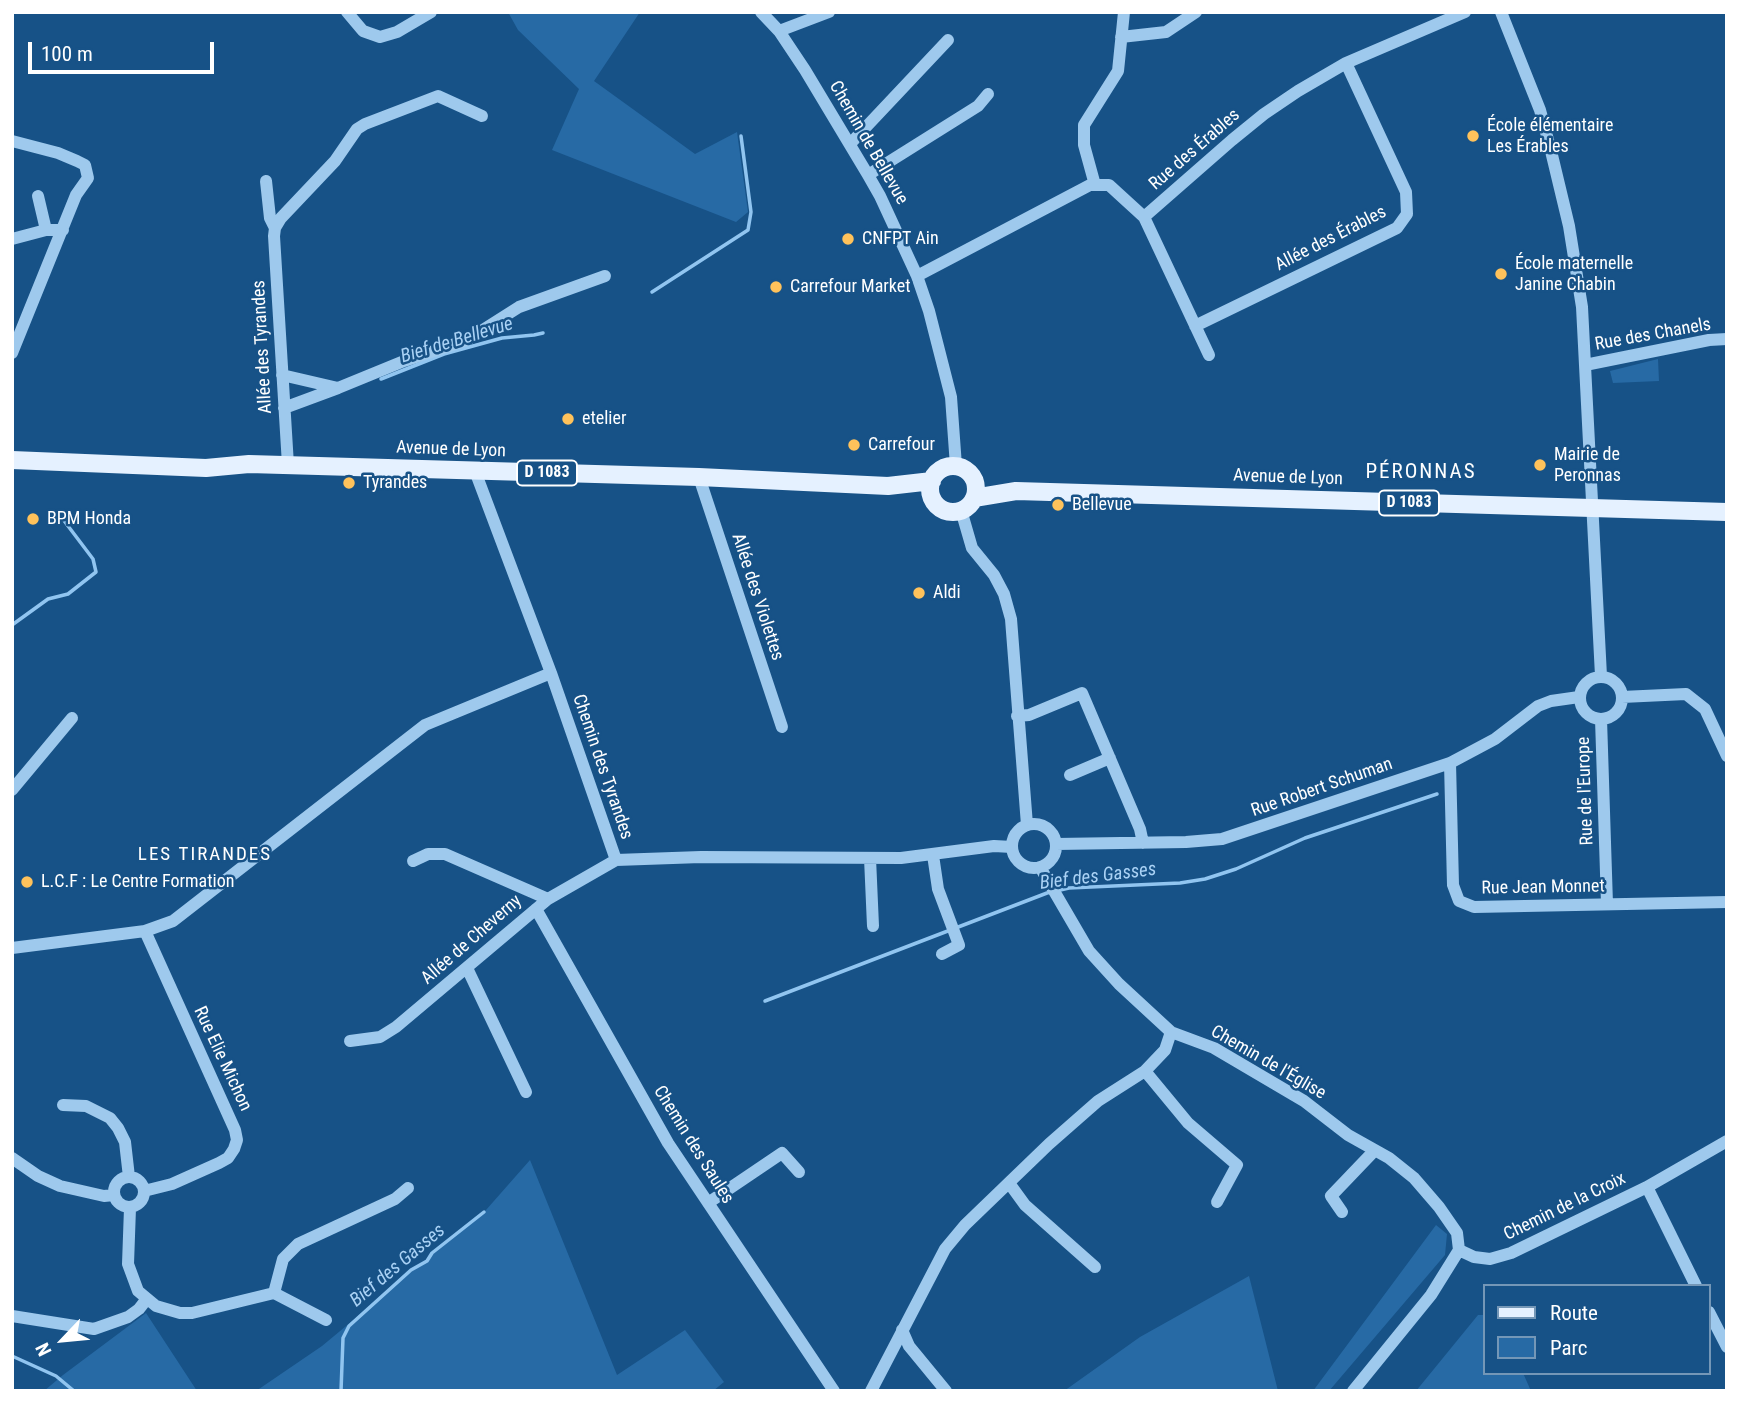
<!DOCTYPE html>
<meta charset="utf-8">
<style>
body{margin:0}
#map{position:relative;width:1739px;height:1403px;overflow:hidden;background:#175287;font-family:"Roboto Condensed",sans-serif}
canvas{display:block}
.frame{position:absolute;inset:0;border:14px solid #fff;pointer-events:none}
.legend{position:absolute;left:1483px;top:1284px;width:228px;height:91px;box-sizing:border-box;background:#175287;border:2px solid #7497b7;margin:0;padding:9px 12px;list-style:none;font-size:21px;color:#fff}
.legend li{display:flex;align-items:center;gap:14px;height:35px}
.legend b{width:35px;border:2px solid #7497b7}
.north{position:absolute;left:28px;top:1305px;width:70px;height:70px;-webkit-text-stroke:5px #175287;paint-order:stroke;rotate:244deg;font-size:19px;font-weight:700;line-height:28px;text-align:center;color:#fff}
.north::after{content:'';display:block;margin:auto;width:24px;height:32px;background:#fff;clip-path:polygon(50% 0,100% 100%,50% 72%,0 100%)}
.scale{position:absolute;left:28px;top:42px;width:186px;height:32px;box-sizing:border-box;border:4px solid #fff;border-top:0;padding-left:9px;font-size:21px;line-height:24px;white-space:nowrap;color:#fff;-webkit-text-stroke:5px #175287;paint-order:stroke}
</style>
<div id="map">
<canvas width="1739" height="1403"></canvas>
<div class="frame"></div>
<ul class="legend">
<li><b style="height:9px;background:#e5f1ff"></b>Route</li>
<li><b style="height:19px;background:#276aa5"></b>Parc</li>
</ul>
<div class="north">N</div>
<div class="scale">100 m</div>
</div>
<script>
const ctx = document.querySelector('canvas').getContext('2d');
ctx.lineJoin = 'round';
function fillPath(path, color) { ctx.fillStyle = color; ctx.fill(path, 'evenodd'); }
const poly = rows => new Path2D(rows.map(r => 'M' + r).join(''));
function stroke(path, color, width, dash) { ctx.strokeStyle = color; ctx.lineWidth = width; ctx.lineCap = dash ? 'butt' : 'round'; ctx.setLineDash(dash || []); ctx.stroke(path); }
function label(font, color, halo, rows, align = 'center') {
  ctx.font = font + ' "Roboto Condensed",sans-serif'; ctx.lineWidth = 5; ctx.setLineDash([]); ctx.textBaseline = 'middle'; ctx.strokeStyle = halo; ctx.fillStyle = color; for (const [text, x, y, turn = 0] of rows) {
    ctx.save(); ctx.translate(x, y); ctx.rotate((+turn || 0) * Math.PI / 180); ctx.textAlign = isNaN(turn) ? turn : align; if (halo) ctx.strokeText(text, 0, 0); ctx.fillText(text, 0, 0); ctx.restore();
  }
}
fillPath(poly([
 [508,12,640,12,594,81,695,154,737,132,748,212,736,222,552,150,579,89,518,30],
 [1658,359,1659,381,1613,383,1610,371],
 [530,1160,617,1375,685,1330,724,1382,713,1391,256,1391,322,1346,486,1210],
 [1436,1225,1447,1234,1445,1255,1329,1391,1313,1391],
 [1249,1276,1278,1391,1064,1391,1140,1337],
 [146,1313,197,1391,44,1391,63,1375],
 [1478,1315,1485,1315,1485,1373,1523,1373,1531,1391,1416,1391]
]), '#276aa5');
stroke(poly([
 [652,292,748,230,751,212,741,136],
 [381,379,444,354,502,338,534,335,543,333],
 [12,625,48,599,68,594,96,572,93,559,62,518],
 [765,1001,1047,893,1069,888,1180,883,1205,879,1236,869,1305,838,1437,794],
 [12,1356,56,1376,74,1391],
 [341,1391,343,1338,349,1326,411,1270,427,1261,432,1253,484,1212]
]), '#91c5f0', 3.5);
stroke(poly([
 [347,12,363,31,380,37,397,32,431,12],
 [761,12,779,31,805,70,868,175,880,196,917,276,929,311,951,397,956,466],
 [1501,12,1540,110,1551,151,1569,226,1582,307,1601,676],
 [779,31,829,12],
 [1121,37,1166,32,1196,12],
 [12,141,58,153,77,161,85,165,88,178,76,195,12,353],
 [850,144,948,40],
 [868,175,978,106,988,94],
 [266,181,270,218,275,228,274,236,288,465],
 [1095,185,1084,145,1084,125,1118,71,1124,12],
 [38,196,46,230],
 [1144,217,1209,355],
 [275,228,281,218,335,161,357,129,365,124,438,96,482,116],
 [12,239,46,230,63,230],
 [917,276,1090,185,1109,185,1144,217,1232,140,1264,114,1298,91,1346,63,1465,12],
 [1195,326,1397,228,1407,214,1406,192,1346,63],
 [1585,365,1709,340,1727,339],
 [282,375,338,388,404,361,467,340,519,307,605,276],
 [284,408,338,388],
 [475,471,551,673,616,860,701,857,901,858,994,846,1012,847],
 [699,477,782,727],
 [961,510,972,548,994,575,1004,594,1011,619,1027,825],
 '1580 698a21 21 0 1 1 42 0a21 21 0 1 1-42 0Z',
 [1622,697,1686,694,1705,709,1727,756],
 [1017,716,1029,715,1082,693,1140,829,1143,843],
 [1601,719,1607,904],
 [1450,763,1453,885,1459,901,1474,907,1727,902],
 [1070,775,1110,758],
 [12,790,72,718],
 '1012 846a22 22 0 1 1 44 0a22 22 0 1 1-44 0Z',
 [1056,844,1186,842,1222,839,1450,763,1495,739,1538,706,1551,701,1579,697],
 [933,855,938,889,959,945,942,954],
 [870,858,873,926],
 [413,861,428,854,445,854,548,899],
 [1040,867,1089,951,1119,984,1171,1032,1214,1048,1304,1101,1348,1135,1389,1158,1414,1178,1439,1207,1457,1233,1459,1250],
 [536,909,668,1143,834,1391],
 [12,948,145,931,173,921,425,725,551,673],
 [467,968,526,1092],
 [350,1041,380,1037,396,1027,548,899,616,860],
 [1145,1071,1188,1123,1237,1165,1217,1202],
 [63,1105,86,1106,110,1118,118,1128,125,1142,129,1177],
 [12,1158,38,1176,60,1186,104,1196,114,1195],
 '114 1192a15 15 0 1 1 30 0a15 15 0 1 1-30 0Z',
 [1009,1183,1025,1205,1095,1267],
 [1647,1187,1696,1286],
 [144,1191,172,1184,219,1163,228,1158,234,1149,237,1140,235,1130,145,931],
 [708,1203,782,1153,799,1172],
 [130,1208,128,1264,138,1291,156,1306,180,1313,192,1313,274,1293,326,1320],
 [1342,1212,1331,1196,1375,1150],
 [274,1293,283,1259,298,1244,395,1199,408,1188],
 [1709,1312,1727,1347],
 [12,1316,94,1329,128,1317,139,1309,146,1300],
 [902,1330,909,1346,946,1391],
 [871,1391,945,1249,965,1225,1049,1144,1098,1101,1145,1071,1165,1050,1171,1032],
 [1353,1391,1431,1295,1459,1250,1474,1257,1490,1259,1511,1253,1647,1187,1727,1141]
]), '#9ec9ed', 12);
stroke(poly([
 [12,460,206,468,249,464,699,477,888,486,932,481],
 '930 489a23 23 0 1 1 46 0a23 23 0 1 1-46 0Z',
 [974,498,1016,491,1727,512]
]), '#e5f1ff', 18);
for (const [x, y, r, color] of [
 [1473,136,7,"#ffc25b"],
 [848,239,7,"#ffc25b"],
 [1501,274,7,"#ffc25b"],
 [776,287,7,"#ffc25b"],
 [568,419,7,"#ffc25b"],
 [854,445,7,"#ffc25b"],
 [1540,465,7,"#ffc25b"],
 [349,483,7,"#ffc25b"],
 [1058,505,7,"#ffc25b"],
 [33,519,7,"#ffc25b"],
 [919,593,7,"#ffc25b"],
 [27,882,7,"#ffc25b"]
]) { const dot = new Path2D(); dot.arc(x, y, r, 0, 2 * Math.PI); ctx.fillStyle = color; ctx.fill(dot); stroke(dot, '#175287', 2.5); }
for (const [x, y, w] of [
 [547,473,60],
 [1409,503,60]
]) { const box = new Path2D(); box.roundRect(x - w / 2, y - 12.5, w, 25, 5); ctx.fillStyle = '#175287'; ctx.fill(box); stroke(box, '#fff', 2); }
label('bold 16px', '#fff', null, [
 ["D 1083",547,473],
 ["D 1083",1409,503]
]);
label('18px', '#fff', '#175287', [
 ["École élémentaire",1487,126],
 ["Les Érables",1487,147],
 ["CNFPT Ain",862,239],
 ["École maternelle",1515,264],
 ["Janine Chabin",1515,285],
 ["Carrefour Market",790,287],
 ["etelier",582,419],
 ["Carrefour",868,445],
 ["Mairie de",1554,455],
 ["Peronnas",1554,476],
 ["Tyrandes",363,483],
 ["Bellevue",1072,505],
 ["BPM Honda",47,519],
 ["Aldi",933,593],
 ["L.C.F : Le Centre Formation",41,882]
], 'left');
label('18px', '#fff', '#175287', [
 ["Chemin de Bellevue",868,143,60],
 ["Rue des Érables",1195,150,-41],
 ["Allée des Érables",1331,239,-27],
 ["Rue des Chanels",1653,335,-10],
 ["Allée des Tyrandes",263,347,-93],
 ["Avenue de Lyon",451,450,2],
 ["Avenue de Lyon",1288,478,2],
 ["Allée des Violettes",757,597,72],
 ["Chemin des Tyrandes",602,767,71],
 ["Rue Robert Schuman",1322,788,-19],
 ["Rue de l'Europe",1586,791,-92],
 ["Rue Jean Monnet",1543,888,-1],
 ["Allée de Cheverny",472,940,-41],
 ["Rue Elie Michon",222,1059,65],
 ["Chemin de l'Église",1268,1063,30],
 ["Chemin des Saules",693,1145,58],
 ["Chemin de la Croix",1565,1207,-26]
]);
label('italic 19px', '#aad2f5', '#175287', [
 ["Bief de Bellevue",457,341,-17],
 ["Bief des Gasses",1098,877,-7],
 ["Bief des Gasses",398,1266,-40]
]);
ctx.letterSpacing = '2px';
label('19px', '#fff', '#175287', [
 ["LES TIRANDES",205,855]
]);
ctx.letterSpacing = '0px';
ctx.letterSpacing = '2px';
label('21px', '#fff', '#175287', [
 ["PÉRONNAS",1421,473]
]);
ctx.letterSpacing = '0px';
</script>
